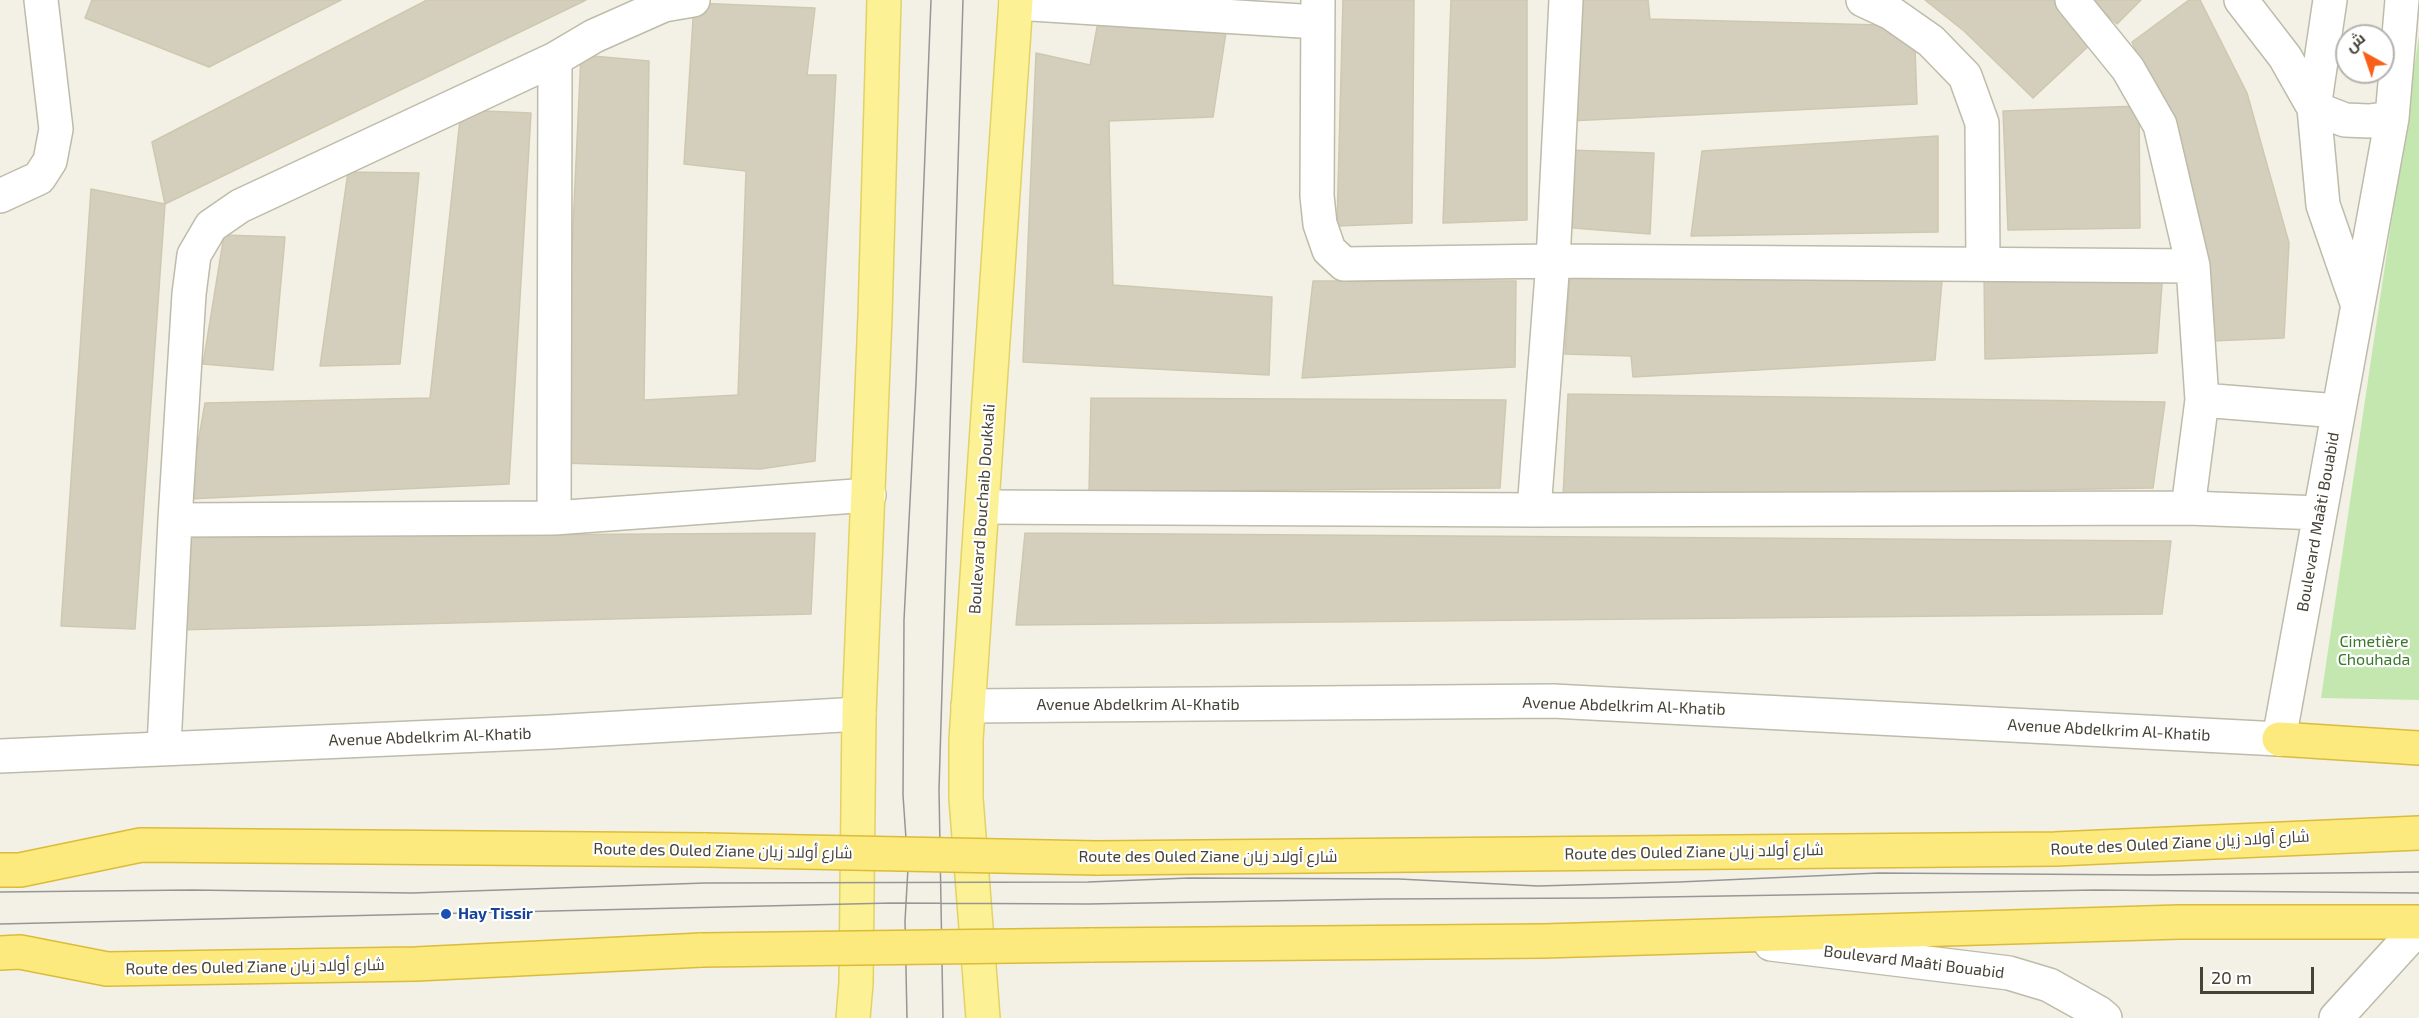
<!DOCTYPE html>
<meta charset="utf-8">
<style>
body{margin:0}
#map{position:relative;width:2419px;height:1018px;overflow:hidden;background:#f3f1e6;font-family:"Exo 2",Cairo,sans-serif}
canvas{display:block}
.north{position:absolute;left:2335px;top:24px;width:60px;height:60px;box-sizing:border-box;background:#fff;border:2px solid #b5b3af;border-radius:50%;rotate:320deg;font-size:16px;font-weight:700;line-height:24px;text-align:center;color:#464236}
.north::after{content:'';display:block;margin:auto;width:21px;height:27px;background:#f86019;clip-path:polygon(50% 0,100% 100%,50% 72%,0 100%)}
.scale{position:absolute;left:2200px;top:967px;width:114px;height:27px;box-sizing:border-box;border:3px solid #464236;border-top:0;padding-left:8px;font-size:18px;line-height:21px;white-space:nowrap;color:#464236;-webkit-text-stroke:4px #fff;paint-order:stroke}
</style>
<div id="map">
<canvas width="2419" height="1018"></canvas>
<div class="north">ش</div>
<div class="scale">20 m</div>
</div>
<script>
const ctx = document.querySelector('canvas').getContext('2d');
ctx.lineJoin = 'round';
function fillPath(path, color) { ctx.fillStyle = color; ctx.fill(path, 'evenodd'); }
const poly = rows => new Path2D(rows.map(r => 'M' + r).join(''));
function stroke(path, color, width, dash) { ctx.strokeStyle = color; ctx.lineWidth = width; ctx.lineCap = dash ? 'butt' : 'round'; ctx.setLineDash(dash || []); ctx.stroke(path); }
function label(font, color, halo, rows, align = 'center') {
  ctx.font = font + ' "Exo 2",Cairo,sans-serif'; ctx.lineWidth = 4.5; ctx.setLineDash([]); ctx.textBaseline = 'middle'; ctx.strokeStyle = halo; ctx.fillStyle = color; for (const [text, x, y, turn = 0] of rows) {
    ctx.save(); ctx.translate(x, y); ctx.rotate((+turn || 0) * Math.PI / 180); ctx.textAlign = isNaN(turn) ? turn : align; if (halo) ctx.strokeText(text, 0, 0); ctx.fillText(text, 0, 0); ctx.restore();
  }
}
fillPath(poly([
 [2419,35,2419,700,2321,698]
]), '#c4e7af');
const building = poly([
 [92,0,341,0,209,67,85,18,92,0],
 [427,0,586,0,165,204,152,142,427,0],
 [1343,0,1414,0,1412,223,1337,226,1343,0],
 [1451,0,1527,0,1527,220,1443,223,1451,0],
 [1577,0,1648,0,1650,19,1881,25,1915,48,1917,104,1569,121,1577,0],
 [1925,0,2056,0,2093,42,2033,98,1964,31,1925,0],
 [2091,0,2141,0,2117,24,2091,0],
 [2189,0,2200,0,2247,93,2289,243,2284,338,2212,341,2194,196,2132,42,2189,0],
 [694,3,815,8,807,75,836,75,815,461,760,469,562,463,581,55,649,61,644,400,738,395,746,171,684,164,694,3],
 [1098,22,1227,26,1213,117,1109,121,1113,285,1272,297,1269,375,1023,362,1036,53,1090,65,1098,22],
 [2139,106,2140,228,2008,230,2003,111,2139,106],
 [461,110,531,113,509,484,188,499,205,403,430,398,461,110],
 [1938,136,1938,232,1691,236,1702,151,1938,136],
 [1569,150,1654,153,1650,234,1573,228,1569,150],
 [348,172,419,173,400,364,320,366,348,172],
 [91,189,165,204,135,629,61,626,91,189],
 [224,235,285,237,273,370,203,364,224,235],
 [1943,270,1935,360,1633,377,1631,356,1565,354,1570,272,1943,270],
 [1984,270,2163,271,2157,353,1985,359,1984,270],
 [1313,281,1516,281,1515,367,1302,378,1313,281],
 [1568,394,2165,402,2153,488,1563,498,1568,394],
 [1091,398,1506,400,1500,488,1089,492,1091,398],
 [815,533,811,614,175,630,186,537,815,533],
 [1025,533,2171,541,2162,614,1016,625,1025,533]
]);
fillPath(building, '#d4cfbc');
stroke(building, '#cfc8af', 1.5);
const minor = poly([
 [1318,0,1317,196,1320,224,1329,250,1344,264,1553,261,2193,266],
 [1863,0,1891,13,1931,41,1965,76,1982,123,1983,264],
 [2072,0,2128,69,2160,125,2193,266,2202,400,2188,508],
 [2241,0,2285,57,2314,108,2345,120,2369,121,2392,118],
 [2330,0,2314,108,2323,205,2357,303],
 [1016,3,1317,22],
 [555,59,554,518,869,495],
 [0,196,39,178,50,161,56,129,41,0],
 [2202,400,2338,411],
 [983,507,1534,510,2188,508,2320,513],
 [1534,510,1553,261,1566,0],
 [175,520,554,518],
 [2279,739,2392,118,2402,0],
 [164,747,175,520,189,294,194,255,211,226,240,206,555,59,594,36,664,5,693,0]
]);
const tertiary = poly([
 [968,706,1553,701,2279,739],
 [0,756,550,732,859,714],
 [1771,944,2009,973,2049,985,2099,1013,2105,1018],
 [2336,1018,2419,927]
]);
const primary = poly([
 [853,1018,856,983,859,714,875,316,884,0],
 [983,1018,966,798,966,740,1016,0]
]);
const trunk = poly([
 [2279,739,2419,748],
 [1097,858,2055,849,2419,833],
 [0,870,20,870,141,845,706,850],
 [1090,945,1544,941,2179,922,2419,922],
 [0,953,20,952,107,969,416,964,702,950]
]);
stroke(minor, '#bebba9', 36);
stroke(tertiary, '#bebba9', 36);
stroke(primary, '#e2d265', 36);
stroke(trunk, '#dcbb38', 36);
stroke(minor, '#fff', 33);
stroke(tertiary, '#fff', 33);
stroke(primary, '#fdf195', 33);
stroke(trunk, '#fcea7e', 33);
stroke(poly([
 [0,892,192,890,412,893,705,883,1088,882,1189,878,1399,879,1538,886,1679,882,1879,873,2151,875,2419,872],
 [0,924,892,903,1088,904,1382,899,1600,898,2097,890,2419,893],
 [907,1018,905,921,908,868,903,795,904,620,916,383,931,0],
 [943,1018,939,789,963,0]
]), '#969696', 1.5);
const trunkBridge = poly([
 [706,850,1097,858],
 [702,950,1090,945]
]);
stroke(trunkBridge, '#dcbb38', 36, []);
stroke(trunkBridge, '#fcea7e', 33);
for (const [x, y, r, color] of [
 [446,914,6,"#1a4fb4"]
]) { const dot = new Path2D(); dot.arc(x, y, r, 0, 2 * Math.PI); ctx.fillStyle = color; ctx.fill(dot); stroke(dot, '#fff', 2); }
label('16px', '#464236', '#fff', [
 ["Boulevard Bouchaib Doukkali",982,509,-86],
 ["Boulevard Maâti Bouabid",2318,522,-80],
 ["Avenue Abdelkrim Al-Khatib",1138,705],
 ["Avenue Abdelkrim Al-Khatib",1624,706,2],
 ["Avenue Abdelkrim Al-Khatib",2109,730,3],
 ["Avenue Abdelkrim Al-Khatib",430,737,-2],
 ["Route des Ouled Ziane شارع أولاد زيان",2180,843,-3],
 ["Route des Ouled Ziane شارع أولاد زيان",723,851,1],
 ["Route des Ouled Ziane شارع أولاد زيان",1694,852,-1],
 ["Route des Ouled Ziane شارع أولاد زيان",1208,857],
 ["Boulevard Maâti Bouabid",1914,962,7],
 ["Route des Ouled Ziane شارع أولاد زيان",255,967,-1]
]);
label('16px', '#397729', '#fff', [
 ["Cimetière",2374,642],
 ["Chouhada",2374,660]
]);
label('bold 16px', '#164399', '#fff', [
 ["Hay Tissir",458,914]
], 'left');
</script>
